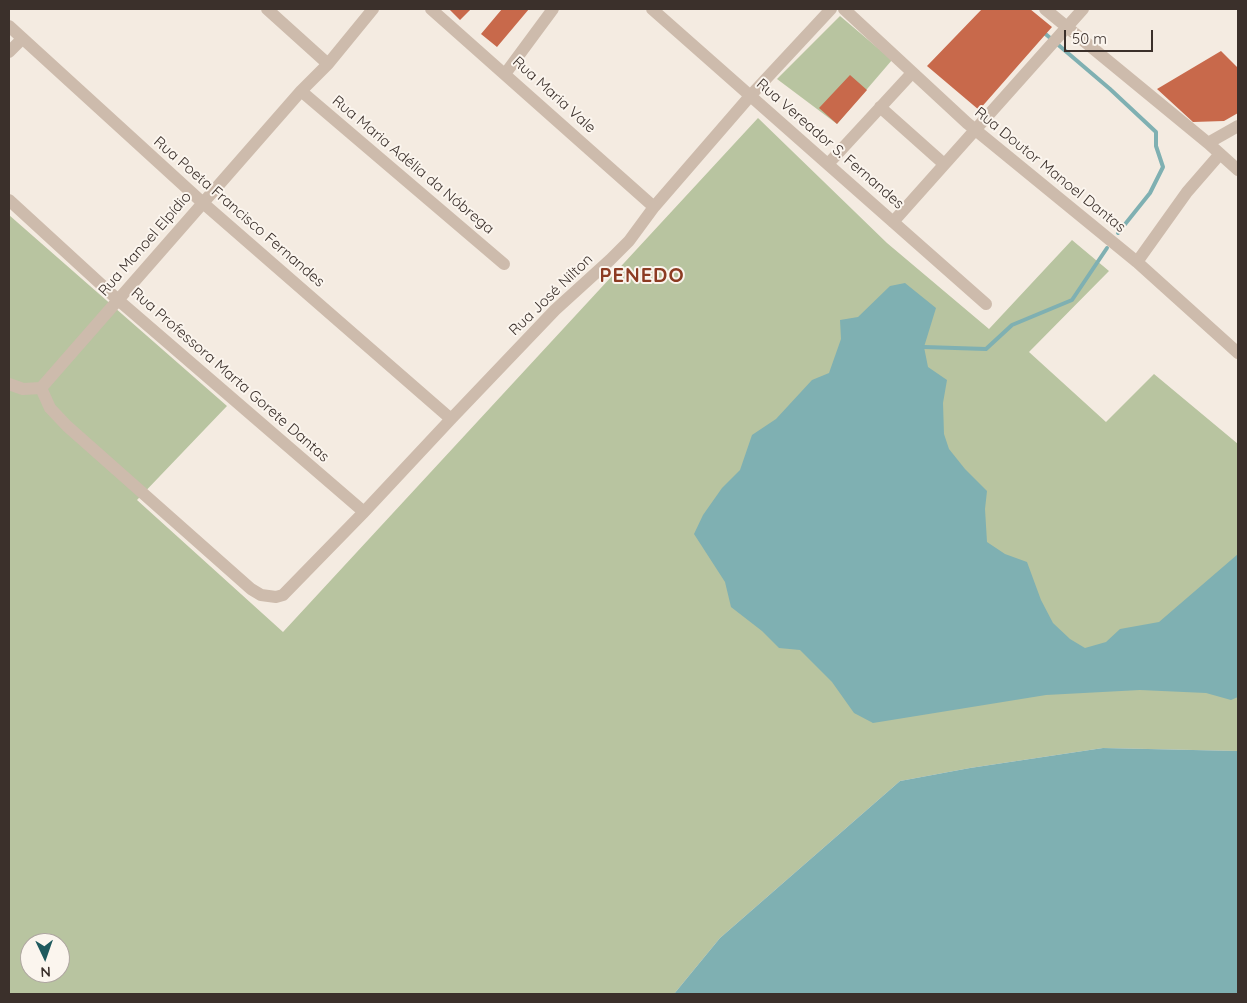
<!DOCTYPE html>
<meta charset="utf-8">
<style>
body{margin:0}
#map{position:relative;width:1247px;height:1003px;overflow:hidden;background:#f4ebe1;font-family:Quicksand,sans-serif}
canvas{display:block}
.frame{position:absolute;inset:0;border:10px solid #3b302b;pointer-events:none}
.north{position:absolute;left:20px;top:933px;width:50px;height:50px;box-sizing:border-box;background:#fbf5ee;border:1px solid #aea6a0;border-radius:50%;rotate:177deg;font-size:14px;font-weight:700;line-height:20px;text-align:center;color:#3b302b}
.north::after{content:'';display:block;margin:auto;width:18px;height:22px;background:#1f5a5e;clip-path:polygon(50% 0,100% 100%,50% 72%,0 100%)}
.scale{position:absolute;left:1064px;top:30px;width:89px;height:22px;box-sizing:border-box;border:2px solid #3b302b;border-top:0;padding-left:6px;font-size:15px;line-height:18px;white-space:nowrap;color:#3b302b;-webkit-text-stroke:4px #fbf5ee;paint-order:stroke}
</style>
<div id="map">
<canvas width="1247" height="1003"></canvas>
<div class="frame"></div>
<div class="north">N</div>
<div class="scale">50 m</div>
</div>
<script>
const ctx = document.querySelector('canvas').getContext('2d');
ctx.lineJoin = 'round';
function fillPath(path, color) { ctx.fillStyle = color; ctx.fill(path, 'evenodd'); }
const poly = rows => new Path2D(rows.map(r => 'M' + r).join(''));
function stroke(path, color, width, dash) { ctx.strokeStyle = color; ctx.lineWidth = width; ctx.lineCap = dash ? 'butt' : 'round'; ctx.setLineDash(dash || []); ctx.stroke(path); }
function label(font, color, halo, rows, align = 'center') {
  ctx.font = font + ' Quicksand,sans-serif'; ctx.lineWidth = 4; ctx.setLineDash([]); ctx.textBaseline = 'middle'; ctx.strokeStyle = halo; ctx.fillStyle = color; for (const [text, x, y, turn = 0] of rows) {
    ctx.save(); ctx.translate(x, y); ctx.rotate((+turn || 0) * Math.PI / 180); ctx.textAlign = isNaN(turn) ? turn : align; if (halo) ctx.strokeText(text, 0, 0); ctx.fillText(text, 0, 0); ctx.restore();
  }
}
fillPath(poly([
 [840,16,892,60,837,124,777,79],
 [758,118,887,243,989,329,1072,240,1109,271,1029,352,1106,422,1154,374,1238,444,1238,751,1103,748,970,768,900,781,720,938,674,994,9,994,9,215,227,406,137,500,283,632],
 [30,943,60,943,60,973,30,973]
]), '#b8c4a0');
fillPath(poly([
 [905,283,936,308,924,347,928,367,947,380,943,403,944,434,949,449,965,469,987,491,985,509,987,542,1005,554,1027,562,1041,600,1053,623,1070,639,1085,648,1106,642,1120,629,1159,622,1238,554,1238,697,1231,700,1206,693,1140,690,1046,695,873,723,854,713,832,682,800,650,779,648,762,631,731,607,725,582,694,534,703,515,722,488,740,470,752,435,776,419,812,380,829,373,841,339,840,320,858,317,890,286],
 [1103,748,1238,751,1238,994,674,994,720,938,900,781,970,768]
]), '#7fb0b2');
stroke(poly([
 [1042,31,1110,89,1156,132,1156,146,1163,167,1150,193,1118,233],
 [924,347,986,349,1012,325,1072,300,1107,248]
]), '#7fb0b2', 4);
fillPath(poly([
 [449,9,471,9,460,20],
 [502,9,529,9,497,47,481,34],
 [982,9,1030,9,1052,27,979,110,927,66],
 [1221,51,1238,68,1238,113,1224,121,1193,122,1157,89],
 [850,75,867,90,837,124,819,108]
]), '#c8694b');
stroke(poly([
 [267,9,328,64],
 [431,9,654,207],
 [652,9,986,304],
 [844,9,967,123,1137,262,1238,353],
 [1045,9,1208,143,1238,170],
 [9,26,203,203,451,419],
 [9,52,22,39],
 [505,74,553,9],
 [301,91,504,264],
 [880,107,944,164],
 [1208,143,1238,126],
 [828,164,912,73],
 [9,200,117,299,364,512],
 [893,222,1083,9],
 [1137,262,1187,192,1220,154],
 [9,384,23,389,41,388,50,408,67,426,251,589,261,595,276,597,283,595,364,512,451,419,555,310,610,260,629,241,654,207,751,95,831,9],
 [41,388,301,91,328,64,373,9]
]), '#cdbbac', 12);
label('15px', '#3b302b', '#fbf5ee', [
 ["Rua Maria Vale",554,95,42],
 ["Rua Vereador S. Fernandes",830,144,41],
 ["Rua Maria Adélia da Nóbrega",413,165,40],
 ["Rua Doutor Manoel Dantas",1050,170,39],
 ["Rua Poeta Francisco Fernandes",239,212,41],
 ["Rua Manoel Elpídio",145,244,-49],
 ["Rua José Nilton",551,295,-44],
 ["Rua Professora Marta Gorete Dantas",230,375,41]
]);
ctx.letterSpacing = '1px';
label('bold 20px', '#8c3b22', '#fbf5ee', [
 ["PENEDO",642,276]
]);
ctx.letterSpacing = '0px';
</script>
